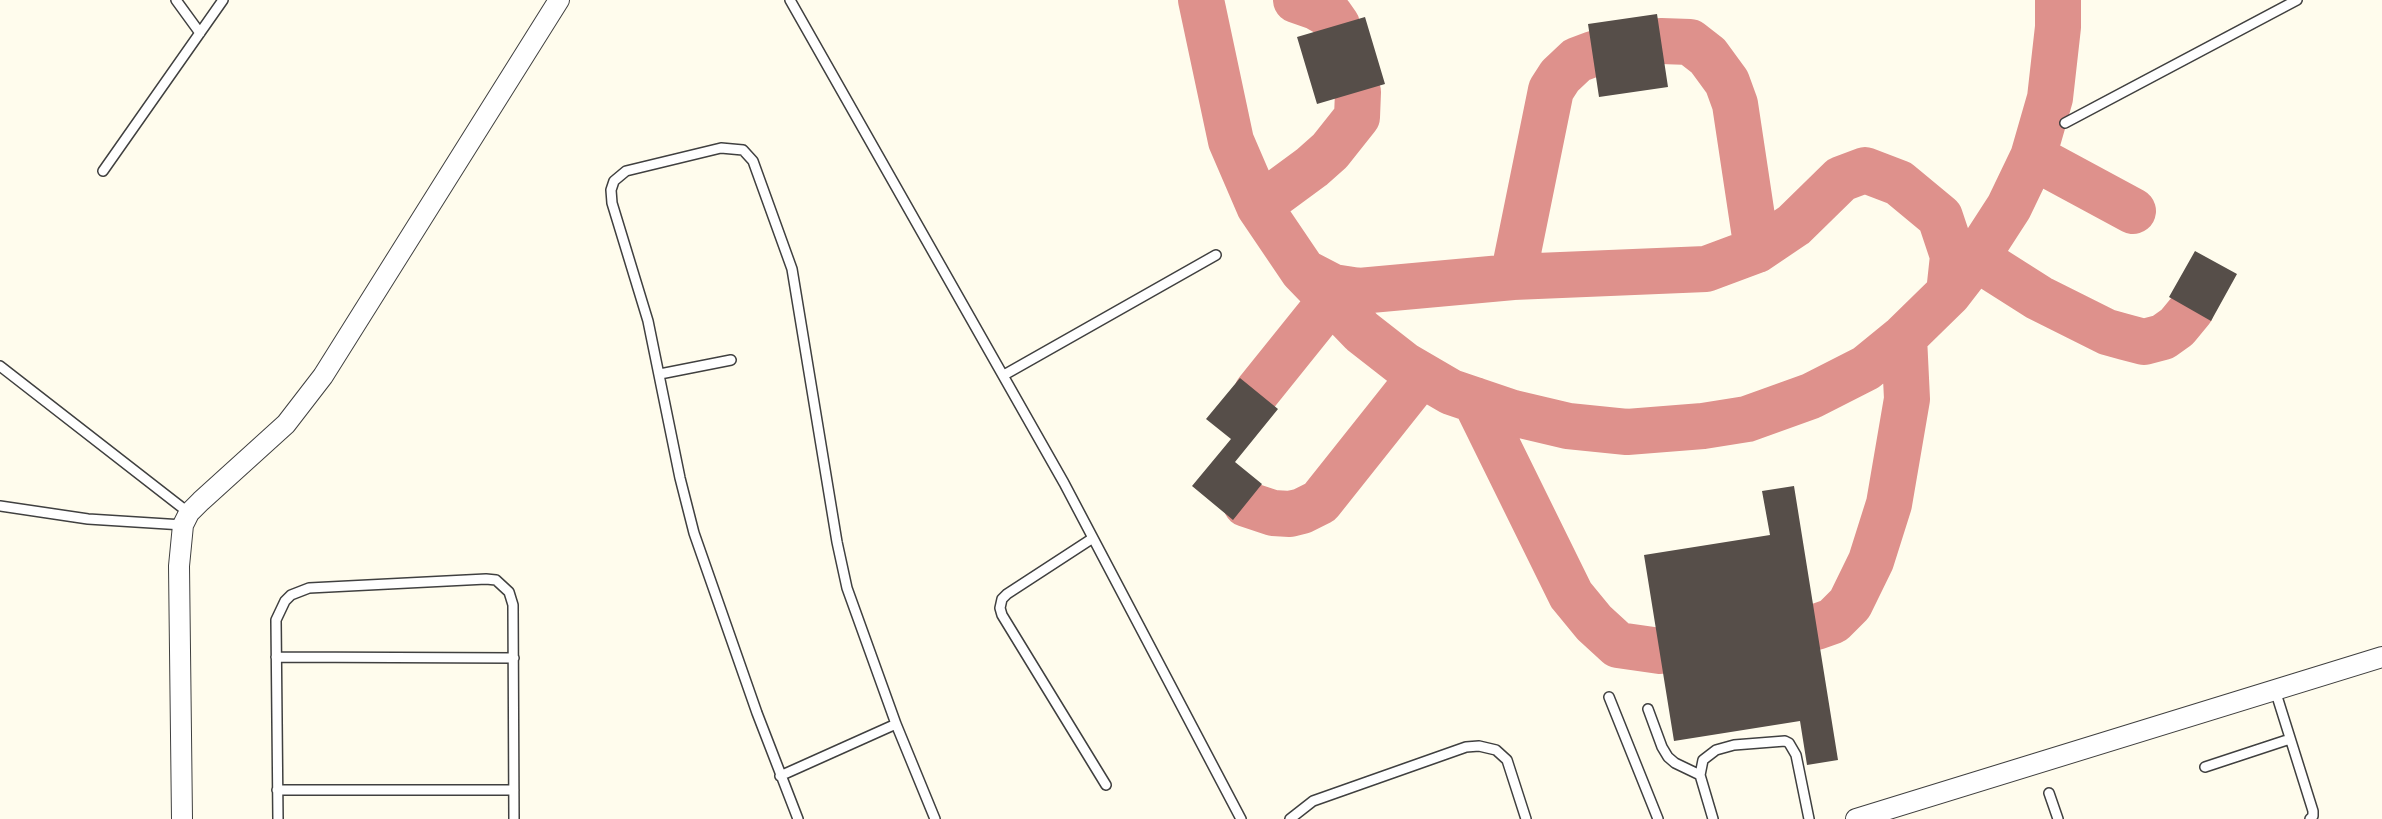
<!DOCTYPE html>
<style>
body{margin:0}
canvas{display:block;background:#fffced}
</style>
<canvas width="2382" height="819"></canvas>
<script>
const ctx = document.querySelector('canvas').getContext('2d');
ctx.lineJoin = 'round';
const poly = rows => new Path2D(rows.map(r => 'M' + r).join(''));
function stroke(path, color, width, dash) { ctx.strokeStyle = color; ctx.lineWidth = width; ctx.lineCap = dash ? 'butt' : 'round'; ctx.setLineDash(dash || []); ctx.stroke(path); }
function fillPath(path, color) { ctx.fillStyle = color; ctx.fill(path, 'evenodd'); }
stroke(poly([
 [1201,0,1231,141,1259,206,1303,271,1362,332,1403,364,1451,392,1513,413,1568,426,1627,432,1703,426,1747,419,1811,396,1866,368,1904,337,1949,293,1976,258,2009,207,2033,157,2050,98,2058,27,2058,0],
 [1296,0,1316,7,1330,15,1337,25],
 [1661,41,1690,42,1708,56,1727,82,1735,104,1757,250],
 [2033,157,2133,211],
 [1259,206,1312,167,1330,151,1357,117,1358,92],
 [1976,258,2039,298,2107,332,2125,337,2144,342,2163,337,2177,327,2191,310],
 [1308,274,1333,287,1359,291,1513,277,1706,269,1757,250,1794,225,1841,179,1865,170,1899,183,1940,217,1953,256,1949,293],
 [1513,277,1551,90,1560,76,1577,60,1593,54],
 [1257,392,1331,300],
 [1475,400,1571,595,1594,623,1618,645,1660,651],
 [1246,504,1273,513,1290,514,1302,511,1320,502,1421,375],
 [1816,627,1833,621,1850,604,1871,561,1889,504,1907,399,1904,337]
]), '#de918c', 46);
fillPath(poly([
 [1657,14,1668,87,1599,97,1588,24],
 [1365,17,1385,84,1317,104,1297,37],
 [2195,251,2237,274,2211,321,2169,297],
 [1240,378,1278,409,1235,462,1262,484,1233,520,1192,486,1231,439,1206,419],
 [1794,486,1838,760,1807,765,1800,721,1674,741,1644,555,1770,535,1762,491]
]), '#564e49');
const service = poly([
 [176,0,200,33],
 [790,0,1064,483,1241,819],
 [2065,123,2297,0],
 [103,171,223,0],
 [0,366,189,513],
 [660,374,731,360],
 [1004,375,1216,255],
 [0,506,88,519,183,525],
 [1093,538,1007,594,1002,599,1000,608,1002,615,1106,785],
 [276,657,514,658],
 [2275,690,2313,811,2313,816,2310,819],
 [1609,697,1658,819],
 [1648,709,1662,747,1668,757,1675,763,1700,775],
 [2205,767,2290,739],
 [780,776,896,724],
 [277,790,514,790],
 [2049,793,2058,819],
 [278,819,276,620,285,601,291,595,309,588,486,579,496,580,509,592,513,605,514,819],
 [798,819,757,713,694,533,680,478,648,321,612,203,611,190,614,181,626,171,721,148,743,150,753,161,792,269,837,542,847,588,896,724,935,819],
 [1290,819,1313,801,1466,747,1479,746,1496,750,1507,760,1526,819],
 [1713,819,1700,775,1703,760,1716,750,1734,745,1785,741,1789,743,1796,755,1809,819]
]);
const minor = poly([
 [182,819,179,566,183,525,189,513,201,501,286,424,323,376,559,0],
 [1856,819,2382,657]
]);
stroke(service, '#404040', 12);
stroke(minor, '#404040', 22);
stroke(service, '#fff', 9);
stroke(minor, '#fff', 20);
</script>
